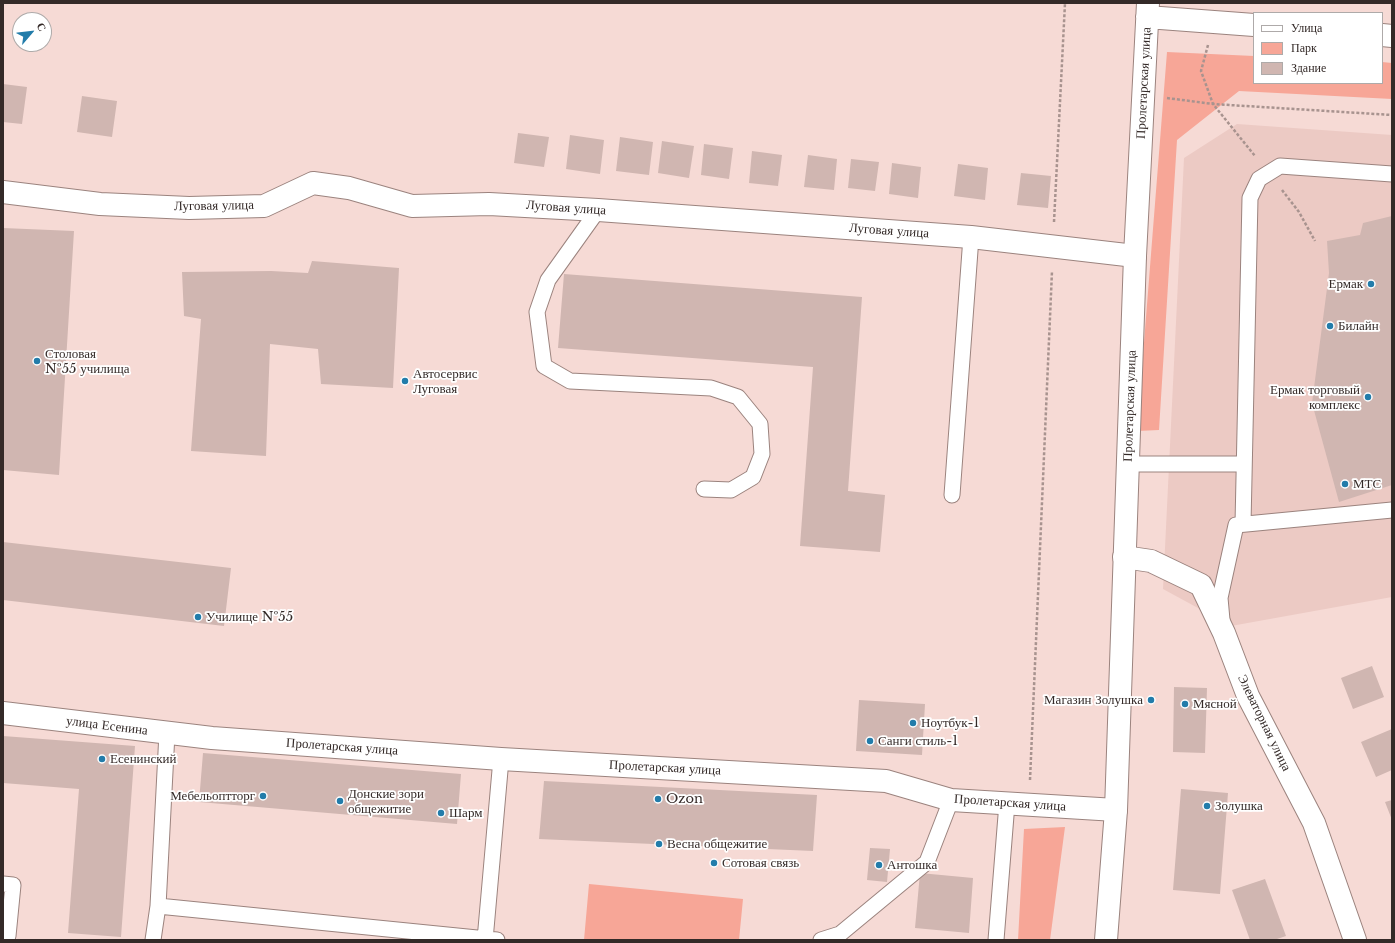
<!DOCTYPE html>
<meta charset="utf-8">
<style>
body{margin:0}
#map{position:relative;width:1395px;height:943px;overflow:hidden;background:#f6dad5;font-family:"Libre Baskerville",serif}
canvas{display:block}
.frame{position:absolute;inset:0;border:4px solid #342a28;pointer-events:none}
.legend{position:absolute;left:1253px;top:12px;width:130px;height:72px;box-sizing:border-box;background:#fff;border:1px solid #aeaaa9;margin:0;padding:5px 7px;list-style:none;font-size:12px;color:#342a28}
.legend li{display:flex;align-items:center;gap:8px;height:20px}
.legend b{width:20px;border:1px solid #aeaaa9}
.north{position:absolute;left:12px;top:12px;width:40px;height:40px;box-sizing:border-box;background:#fff;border:1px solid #aeaaa9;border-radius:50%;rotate:62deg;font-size:11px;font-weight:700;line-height:16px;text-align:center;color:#342a28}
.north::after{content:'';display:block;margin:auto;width:14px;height:18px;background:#227caa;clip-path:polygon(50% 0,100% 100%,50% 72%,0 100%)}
</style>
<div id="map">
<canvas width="1395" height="943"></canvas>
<div class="frame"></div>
<ul class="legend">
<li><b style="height:5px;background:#fff"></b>Улица</li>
<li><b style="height:11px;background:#f7a697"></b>Парк</li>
<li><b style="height:11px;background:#d0b6b1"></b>Здание</li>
</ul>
<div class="north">С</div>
</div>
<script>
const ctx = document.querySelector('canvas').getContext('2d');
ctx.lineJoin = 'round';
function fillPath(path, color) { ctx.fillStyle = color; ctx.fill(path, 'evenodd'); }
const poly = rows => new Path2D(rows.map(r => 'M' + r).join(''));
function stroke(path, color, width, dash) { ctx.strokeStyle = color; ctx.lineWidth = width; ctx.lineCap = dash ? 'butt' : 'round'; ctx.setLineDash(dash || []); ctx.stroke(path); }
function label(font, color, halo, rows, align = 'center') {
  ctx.font = font + ' "Libre Baskerville",serif'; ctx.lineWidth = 3.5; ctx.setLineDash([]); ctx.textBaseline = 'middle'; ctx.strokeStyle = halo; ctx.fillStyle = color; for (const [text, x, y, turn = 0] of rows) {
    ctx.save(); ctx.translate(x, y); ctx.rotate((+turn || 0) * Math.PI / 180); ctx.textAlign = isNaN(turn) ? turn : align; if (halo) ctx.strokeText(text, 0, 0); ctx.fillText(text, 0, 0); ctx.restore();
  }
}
fillPath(poly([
 [1237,124,1392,135,1392,597,1231,626,1163,589,1184,158]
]), '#eccac4');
fillPath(poly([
 [1167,52,1254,56,1254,83,1382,83,1382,62,1392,63,1392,99,1239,91,1177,140,1159,430,1137,431],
 [1065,827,1050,940,1018,940,1024,829],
 [589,884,743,899,739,940,584,940]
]), '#f7a697');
fillPath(poly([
 [3,84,27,87,22,124,3,122],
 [82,96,117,101,112,137,77,132],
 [518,133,549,137,544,167,514,163],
 [570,135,604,140,600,174,566,169],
 [620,137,653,142,649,175,616,171],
 [662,141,694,146,689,178,658,173],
 [704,144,733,148,729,179,701,175],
 [752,151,782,155,778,186,749,183],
 [808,155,837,159,834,190,804,187],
 [851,159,879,162,875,191,848,188],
 [892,163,921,167,918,198,889,194],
 [958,164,988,168,985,200,954,196],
 [1021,173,1051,176,1048,208,1017,205],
 [1392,216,1392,485,1339,502,1312,403,1329,273,1327,241,1360,235,1363,223],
 [3,228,74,231,59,475,3,470],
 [312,261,399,268,393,388,321,384,318,349,270,344,266,456,191,451,201,319,184,316,182,272,271,271,308,273],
 [564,274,862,297,848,491,885,495,880,552,800,546,813,367,558,348],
 [3,542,231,568,224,626,3,600],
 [1372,666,1384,697,1353,709,1341,678],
 [1174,687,1207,688,1205,753,1173,752],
 [859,700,925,704,922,755,856,751],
 [1392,729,1392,770,1376,777,1361,742],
 [3,736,135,746,121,937,68,933,79,789,3,783],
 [203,753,461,774,457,824,199,802],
 [544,781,817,795,813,851,539,839],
 [1181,789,1228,793,1220,894,1173,890],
 [1392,800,1392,820,1385,802],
 [870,848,890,849,887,882,867,880],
 [920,873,973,878,969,933,915,928],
 [1265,879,1286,936,1274,940,1250,940,1232,890]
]), '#d0b6b1');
const lane = poly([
 [598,210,548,280,537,312,544,366,570,381,711,388,738,397,760,424,762,454,753,477,731,490,704,489],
 [1128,464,1244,464],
 [952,495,971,237],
 [1243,524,1250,198,1259,179,1280,166,1392,174],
 [1222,620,1220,598,1236,525,1392,510],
 [3,884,13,885,8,936],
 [158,906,167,733],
 [153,940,158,906,497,940],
 [485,940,501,759],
 [821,940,840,934,927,862,951,800],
 [996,940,1007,803]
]);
const street = poly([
 [3,192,100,204,189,208,264,206,313,183,349,188,412,206,489,204,598,210,971,237,1135,256],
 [1124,557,1151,561,1201,585,1224,633,1248,696,1314,823,1355,940],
 [3,713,212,738,501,759,886,781,951,800,1116,810]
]);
const secondary = poly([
 [1147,17,1254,25],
 [1382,35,1392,36],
 [1106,940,1116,810,1135,256,1148,3]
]);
stroke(lane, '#9b837e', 17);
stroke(street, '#9b837e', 24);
stroke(secondary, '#9b837e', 24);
stroke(poly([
 [1208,45,1201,71,1213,104,1255,156],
 [1167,98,1213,104,1392,115],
 [1282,190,1299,212,1315,241],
 [1054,222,1065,3],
 [1030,780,1052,271]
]), '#a8938f', 2.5, [3, 2]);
stroke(lane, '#fff', 15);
stroke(street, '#fff', 22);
stroke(secondary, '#fff', 22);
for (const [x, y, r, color] of [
 [1371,284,4,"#227caa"],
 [1330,326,4,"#227caa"],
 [37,361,4,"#227caa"],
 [405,381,4,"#227caa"],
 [1368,397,4,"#227caa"],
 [1345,484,4,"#227caa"],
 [198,617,4,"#227caa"],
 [1151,700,4,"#227caa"],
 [1185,704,4,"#227caa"],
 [913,723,4,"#227caa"],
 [870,741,4,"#227caa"],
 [102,759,4,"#227caa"],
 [263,796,4,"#227caa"],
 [658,799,4,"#227caa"],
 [340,801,4,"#227caa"],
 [1207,806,4,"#227caa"],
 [441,813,4,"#227caa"],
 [659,844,4,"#227caa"],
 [714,863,4,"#227caa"],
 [879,865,4,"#227caa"]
]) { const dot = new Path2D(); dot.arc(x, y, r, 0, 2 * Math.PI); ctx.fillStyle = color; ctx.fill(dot); stroke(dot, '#fff', 1.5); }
label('13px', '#342a28', '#fff', [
 ["Пролетарская улица",1144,83,-87],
 ["Луговая улица",214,206,-1],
 ["Луговая улица",566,208,4],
 ["Луговая улица",889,231,4],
 ["Пролетарская улица",1130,406,-88],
 ["Элеваторная улица",1264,723,64],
 ["улица Есенина",107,726,7],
 ["Пролетарская улица",342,747,4],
 ["Пролетарская улица",665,768,3],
 ["Пролетарская улица",1010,803,4]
]);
label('13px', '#342a28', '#fff', [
 ["Ермак",1363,284,"right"],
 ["Билайн",1338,326],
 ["Столовая",45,354],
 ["№55 училища",45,369],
 ["Автосервис",413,374],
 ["Луговая",413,389],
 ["Ермак торговый",1360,390,"right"],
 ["комплекс",1360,405,"right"],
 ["МТС",1353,484],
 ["Училище №55",206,617],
 ["Магазин Золушка",1143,700,"right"],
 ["Мясной",1193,704],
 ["Ноутбук-1",921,723],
 ["Санги стиль-1",878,741],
 ["Есенинский",110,759],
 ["Донские зори",348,794],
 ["общежитие",348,809],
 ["Мебельоптторг",255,796,"right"],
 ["Ozon",666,799],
 ["Золушка",1215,806],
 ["Шарм",449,813],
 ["Весна общежитие",667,844],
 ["Сотовая связь",722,863],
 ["Антошка",887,865]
], 'left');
</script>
